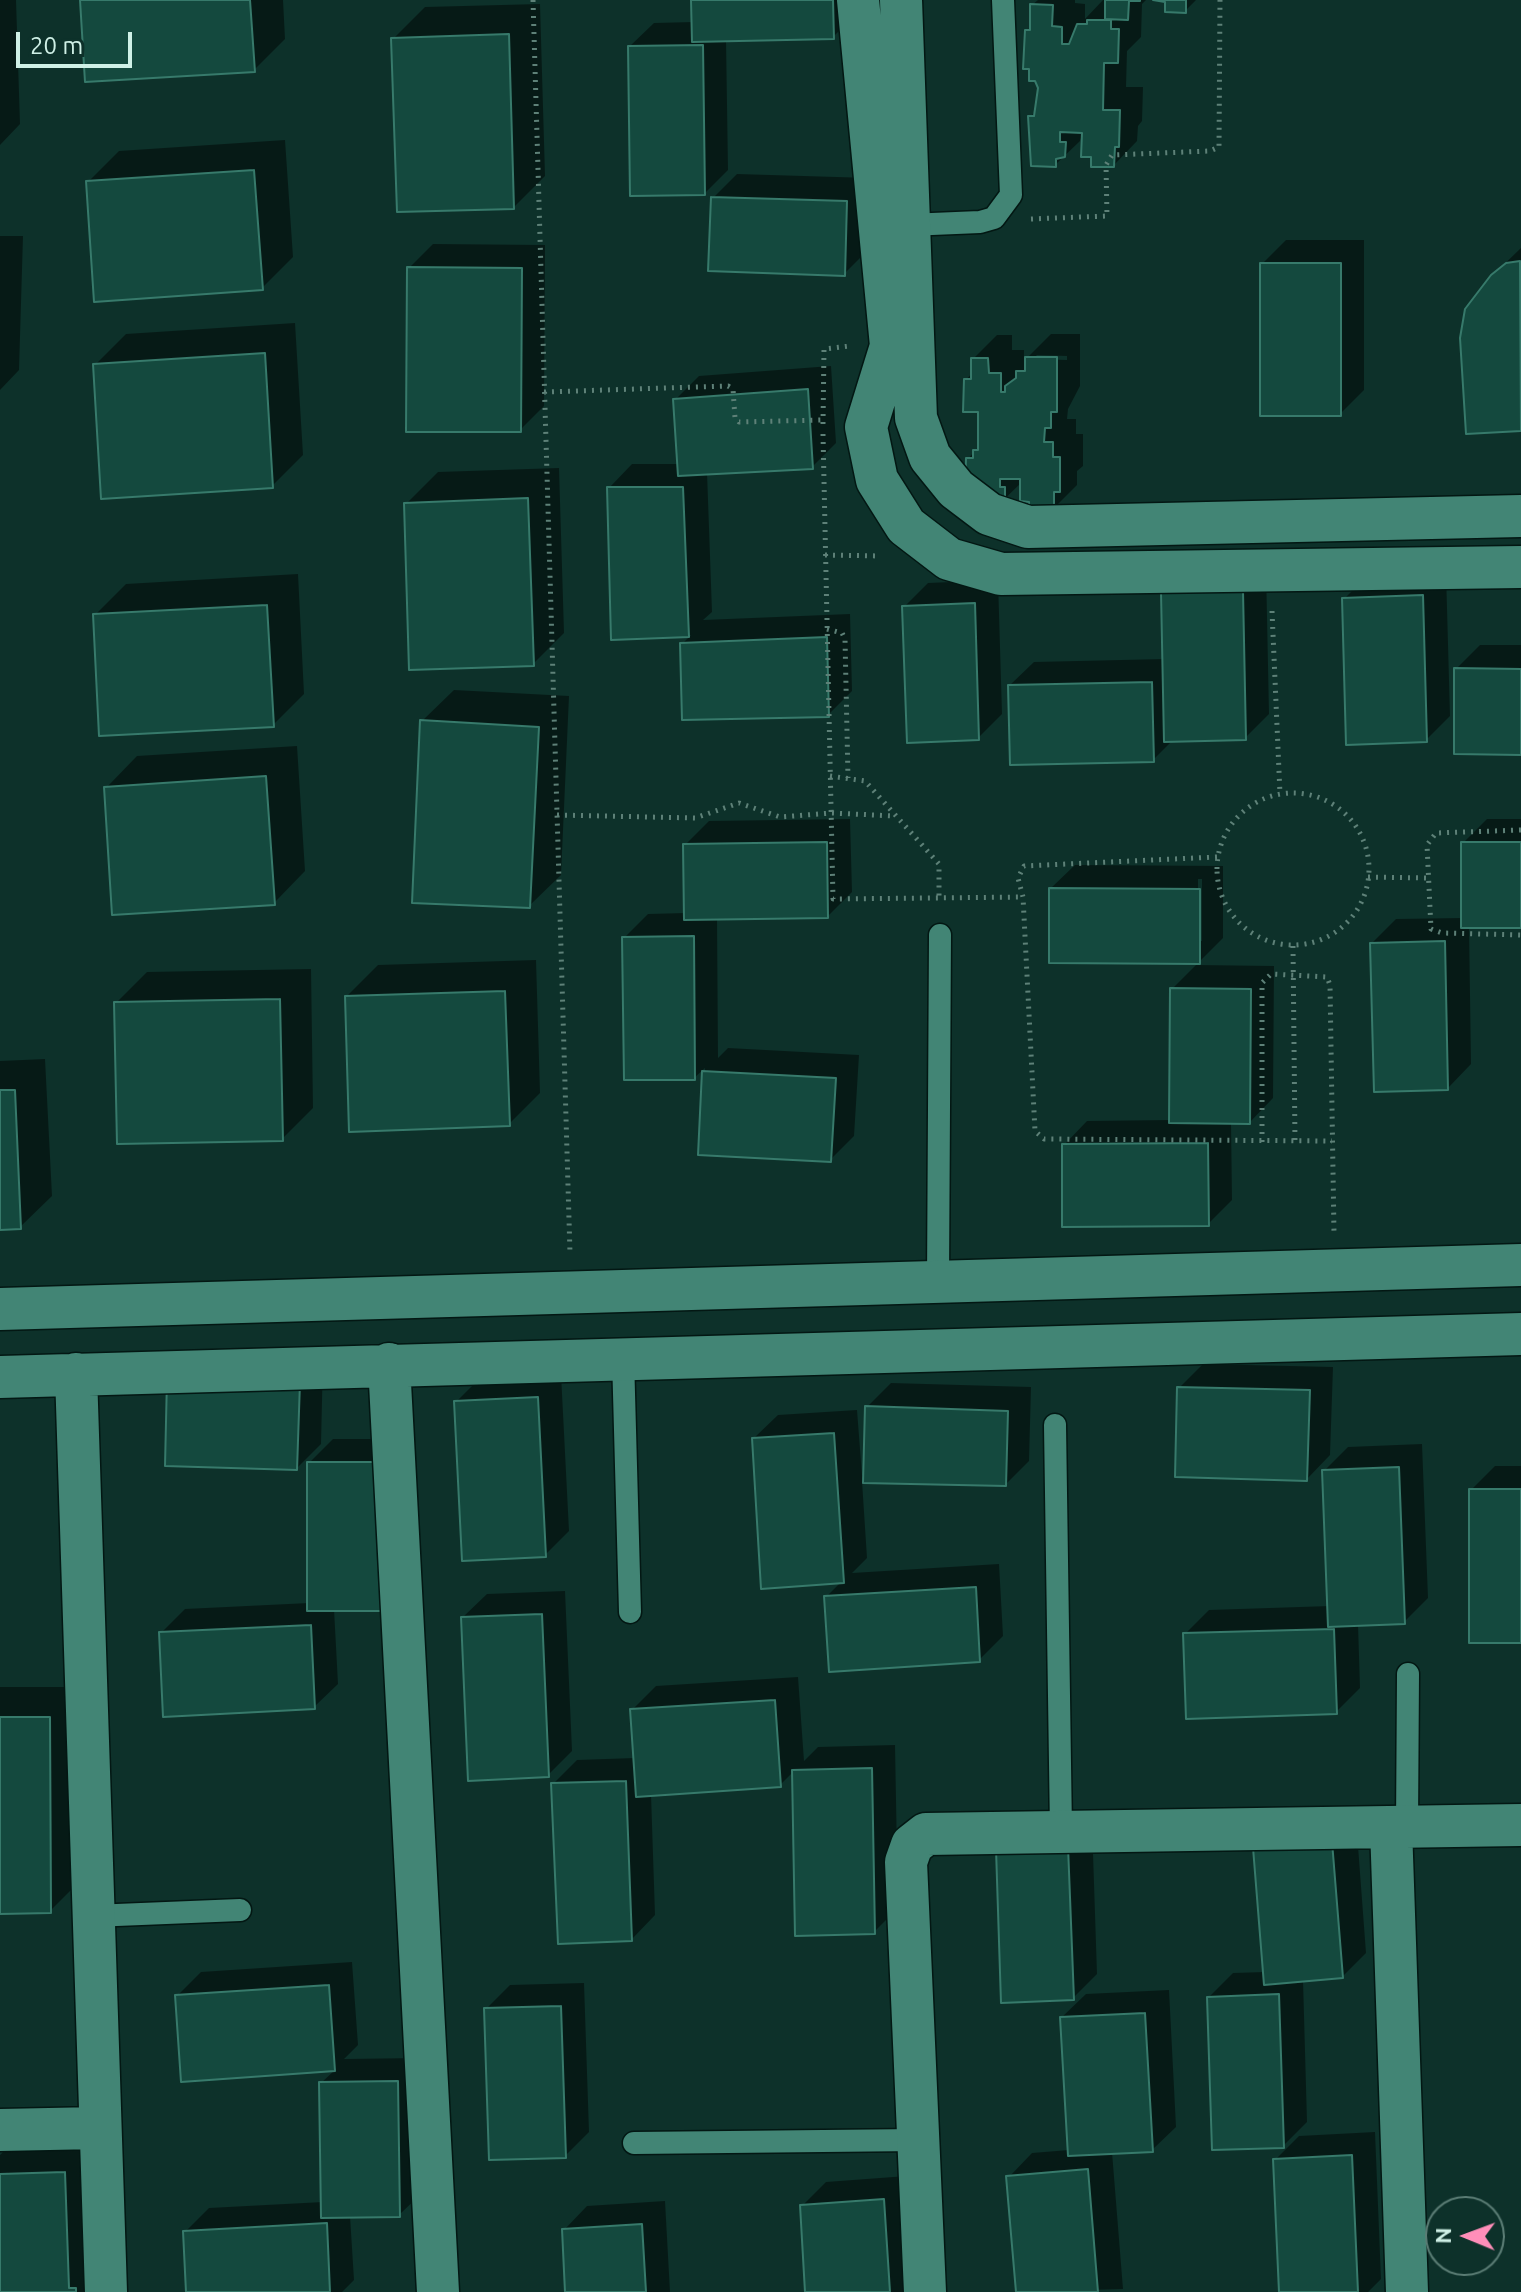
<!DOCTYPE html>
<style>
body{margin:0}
#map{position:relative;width:1521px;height:2292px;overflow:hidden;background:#0d312a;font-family:Ubuntu,sans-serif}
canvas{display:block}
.north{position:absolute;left:1425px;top:2196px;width:80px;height:80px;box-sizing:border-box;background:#0d312a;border:2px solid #5b7d75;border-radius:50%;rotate:271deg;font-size:22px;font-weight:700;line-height:32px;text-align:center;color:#cff0e6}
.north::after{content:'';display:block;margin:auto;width:28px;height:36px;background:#ff8eb9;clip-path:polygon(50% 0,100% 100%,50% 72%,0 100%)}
.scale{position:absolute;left:16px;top:32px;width:116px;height:36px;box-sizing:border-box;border:4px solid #cff0e6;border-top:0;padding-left:10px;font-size:24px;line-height:28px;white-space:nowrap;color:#cff0e6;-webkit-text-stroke:6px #0d312a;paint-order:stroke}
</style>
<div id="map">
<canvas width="1521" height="2292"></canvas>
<div class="north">N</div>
<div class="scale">20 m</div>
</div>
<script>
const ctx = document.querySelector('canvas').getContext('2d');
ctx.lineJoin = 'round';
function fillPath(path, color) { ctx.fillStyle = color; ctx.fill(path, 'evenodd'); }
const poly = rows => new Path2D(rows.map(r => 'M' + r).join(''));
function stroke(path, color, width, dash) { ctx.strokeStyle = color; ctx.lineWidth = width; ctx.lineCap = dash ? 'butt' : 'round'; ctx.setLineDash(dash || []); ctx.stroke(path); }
fillPath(poly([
 [0,0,16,0,20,124,0,145],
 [82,0,283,0,285,39,254,70],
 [693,0,857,0,857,13,833,37,726,39,728,170,704,194,630,46,654,23,694,22],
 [1038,0,1075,0,1075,3,1085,4,1085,19,1103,0,1146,0,1142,4,1141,37,1127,51,1126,87,1143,87,1142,121,1138,126,1137,141,1114,165,1093,155,1083,131,1080,141,1055,165,1030,147,1030,117,1037,110,1040,88,1027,31,1032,25,1032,5],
 [1167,0,1196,0,1185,11],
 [540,4,545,176,514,207,394,38,425,7],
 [285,140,293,257,262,288,88,182,119,151],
 [737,174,870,178,868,250,844,274,713,198],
 [0,236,23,236,19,370,0,390],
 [1286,240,1364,240,1364,390,1340,414,1262,264],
 [433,244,545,245,544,406,520,430,409,268],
 [1521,248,1521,429,1468,432,1492,276],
 [295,323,303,455,272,486,95,365,126,334],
 [1051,334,1080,334,1080,386,1068,409,1067,419,1076,419,1076,434,1083,434,1083,466,1077,471,1077,485,1053,509,1031,500,1022,482,992,511,968,459,980,445,981,410,966,380,973,372,973,359,997,335,1012,335,1012,350,1024,350,1024,361],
 [1037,355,1067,356,1067,360,1033,359],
 [831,366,836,443,812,467,707,472,712,612,703,620,850,614,852,691,828,715,682,644,691,635,613,638,609,488,632,464,679,464,675,400,699,376],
 [559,468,564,633,533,664,406,504,438,472],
 [1266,568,1269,714,1245,738,1173,740,1153,760,1010,685,1034,662,1165,659],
 [1446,572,1450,716,1426,740,1344,599,1368,575],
 [298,574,304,694,273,725,95,615,126,584],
 [998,580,1002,714,978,738,904,607,928,583],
 [1480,645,1521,645,1521,753,1456,669],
 [454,690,569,696,561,875,529,906,422,721],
 [297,746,305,871,274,903,106,788,137,756],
 [850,819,852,892,828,916,717,917,718,1058,728,1048,859,1055,854,1136,830,1160,701,1153,705,1068,694,1078,624,938,648,914,686,913,685,845,709,821],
 [1487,819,1521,819,1521,926,1469,926,1471,1064,1448,1088,1372,943,1396,919,1463,918,1463,843],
 [1075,865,1223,866,1223,938,1199,962,1051,888],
 [1198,879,1202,879,1202,941,1198,941],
 [536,960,540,1093,509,1124,347,996,378,965],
 [1196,965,1274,966,1273,1098,1250,1122,1231,1122,1232,1200,1208,1224,1064,1145,1087,1121,1171,1120,1172,989],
 [311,969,313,1108,282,1139,116,1003,147,972],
 [45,1059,52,1196,20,1227,0,1228,0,1061],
 [323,1358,321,1444,297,1468,167,1464],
 [1203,1364,1333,1367,1330,1455,1307,1479,1179,1388],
 [561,1374,569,1531,545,1555,456,1402,480,1378],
 [891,1383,1031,1387,1029,1461,1006,1484,862,1481,867,1558,852,1573,999,1564,1003,1636,979,1660,826,1597,841,1582,754,1438,778,1415,857,1410,862,1475,865,1475,867,1407],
 [333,1439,403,1439,334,1609,338,1684,314,1707,161,1633,185,1609,309,1603,309,1463],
 [1422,1444,1428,1598,1404,1622,1358,1624,1360,1688,1336,1712,1185,1634,1209,1610,1330,1606,1324,1471,1348,1447],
 [1495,1466,1521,1466,1521,1641,1471,1490],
 [565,1591,572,1751,548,1775,463,1617,487,1594],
 [798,1677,804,1761,818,1747,895,1745,898,1908,874,1932,794,1771,780,1785,651,1794,655,1915,632,1939,553,1784,577,1760,635,1758,632,1710,656,1686],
 [0,1687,80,1687,81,1880,50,1911,0,1912],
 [1355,1806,1366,1953,1343,1976,1303,1980,1307,2122,1283,2146,1209,1997,1233,1973,1265,1972,1278,1812],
 [1092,1823,1097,1974,1073,1998,998,1850],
 [352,1962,358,2045,344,2059,421,2058,423,2192,399,2215,350,2216,354,2280,342,2292,188,2292,185,2232,209,2208,323,2202,321,2083,336,2069,183,2080,177,1996,201,1972],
 [584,1983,589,2132,565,2156,486,2009,510,1985],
 [1169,1990,1176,2127,1152,2150,1112,2152,1123,2289,1018,2292,1009,2177,1032,2153,1069,2150,1062,2017,1086,1994],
 [1375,2132,1381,2279,1368,2292,1281,2292,1275,2160,1299,2136],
 [95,2141,107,2292,0,2292,0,2155,10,2145],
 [907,2176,915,2292,807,2292,802,2206,826,2182],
 [665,2201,670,2292,567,2292,564,2230,587,2206]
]), '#0007');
const building = poly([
 [80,0,250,0,255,72,85,82,80,0],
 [691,0,833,0,834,39,692,42,691,0],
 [1105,0,1140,0,1140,1,1129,1,1128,20,1105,19,1105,0],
 [1153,0,1186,0,1186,13,1165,12,1165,2,1153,0],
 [1030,4,1053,5,1052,26,1062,27,1062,44,1069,44,1077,24,1087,24,1087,20,1111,20,1111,29,1119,29,1118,63,1104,63,1103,110,1120,110,1119,147,1115,147,1114,167,1091,167,1091,157,1081,157,1082,133,1060,132,1060,142,1066,142,1065,157,1056,159,1056,167,1031,166,1028,116,1034,116,1038,88,1035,81,1029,81,1029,69,1023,69,1025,30,1030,30,1030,4],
 [509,34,514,209,397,212,391,38,509,34],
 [703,45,705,195,630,196,628,46,703,45],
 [254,170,263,290,94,302,86,181,254,170],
 [711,197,847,201,845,276,708,271,711,197],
 [1520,261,1521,431,1466,434,1460,338,1465,309,1491,275,1506,263,1520,261],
 [1260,263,1341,263,1341,416,1260,416,1260,263],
 [407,267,522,268,521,432,406,432,407,267],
 [265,353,273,488,101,499,93,364,265,353],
 [1025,357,1057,357,1057,412,1051,412,1051,428,1045,428,1044,442,1053,442,1053,457,1060,457,1060,492,1054,492,1054,511,1029,511,1029,502,1020,501,1020,479,1000,479,1000,487,1005,487,1005,502,965,498,966,458,973,458,973,450,978,450,978,412,963,412,964,379,971,379,971,358,988,358,989,373,1001,373,1001,392,1005,392,1005,386,1016,378,1016,371,1025,371,1025,357],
 [808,389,813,469,678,476,673,399,808,389],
 [607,487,683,487,689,637,611,640,607,487],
 [528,498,534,666,409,670,404,503,528,498],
 [1243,591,1246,740,1164,742,1161,592,1243,591],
 [1423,595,1427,742,1346,745,1342,598,1423,595],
 [975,603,979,740,907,743,902,606,975,603],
 [267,605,274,727,99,736,93,614,267,605],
 [827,637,829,717,682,720,680,643,827,637],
 [1454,668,1521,669,1521,755,1454,754,1454,668],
 [1152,682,1154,762,1010,765,1008,685,1152,682],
 [420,720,539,727,530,908,412,903,420,720],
 [266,776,275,905,112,915,104,787,266,776],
 [827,842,828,918,684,920,683,844,827,842],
 [1461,842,1521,842,1521,928,1461,928,1461,842],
 [1049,888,1200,889,1200,964,1049,963,1049,888],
 [694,936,695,1080,624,1080,622,937,694,936],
 [1445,941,1448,1090,1374,1092,1370,943,1445,941],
 [1170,988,1251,989,1250,1124,1169,1123,1170,988],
 [505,991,510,1126,349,1132,345,996,505,991],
 [280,999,283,1141,117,1144,114,1002,280,999],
 [702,1071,836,1078,831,1162,698,1155,702,1071],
 [0,1090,15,1090,21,1229,0,1230,0,1090],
 [1208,1143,1209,1226,1062,1227,1062,1144,1208,1143],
 [167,1378,300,1382,297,1470,165,1466,167,1378],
 [1177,1387,1310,1390,1307,1481,1175,1477,1177,1387],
 [538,1397,546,1557,462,1561,454,1401,538,1397],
 [865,1406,1008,1411,1006,1486,863,1483,865,1406],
 [834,1433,844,1583,761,1589,752,1438,834,1433],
 [307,1462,380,1462,381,1611,307,1611,307,1462],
 [1399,1467,1405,1624,1328,1627,1322,1470,1399,1467],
 [1469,1489,1521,1489,1521,1643,1469,1643,1469,1489],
 [976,1587,980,1662,829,1672,824,1596,976,1587],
 [542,1614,549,1777,468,1781,461,1617,542,1614],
 [311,1625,315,1709,163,1717,159,1632,311,1625],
 [1334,1629,1337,1714,1186,1719,1183,1633,1334,1629],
 [775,1700,781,1787,636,1797,630,1709,775,1700],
 [0,1717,50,1717,51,1913,0,1914,0,1717],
 [872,1768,875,1934,795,1936,792,1770,872,1768],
 [626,1781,632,1941,558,1944,551,1783,626,1781],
 [1331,1829,1343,1978,1264,1985,1252,1835,1331,1829],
 [1068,1846,1074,2000,1001,2003,996,1849,1068,1846],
 [329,1985,335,2071,181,2082,175,1995,329,1985],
 [1279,1994,1284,2148,1212,2150,1207,1997,1279,1994],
 [561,2006,566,2158,489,2160,484,2008,561,2006],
 [1145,2013,1153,2152,1068,2156,1060,2017,1145,2013],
 [398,2081,400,2217,321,2218,319,2082,398,2081],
 [1352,2155,1358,2292,1279,2292,1273,2159,1352,2155],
 [1088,2169,1098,2292,1016,2292,1006,2176,1088,2169],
 [65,2172,69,2288,76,2288,76,2292,0,2292,0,2174,65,2172],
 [884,2199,890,2292,805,2292,800,2205,884,2199],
 [327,2223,330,2292,186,2292,183,2231,327,2223],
 [642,2224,646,2292,565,2292,562,2229,642,2224]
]);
fillPath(building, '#14493e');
stroke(building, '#377a6b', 2);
const lane = poly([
 [908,225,980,222,994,218,1011,195,1003,0],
 [938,1280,940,935],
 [623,1357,630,1612],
 [1055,1425,1061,1831],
 [1407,1827,1408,1674],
 [92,1916,240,1910],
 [634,2143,918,2140]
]);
const street = poly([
 [858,0,891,346,866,427,877,480,906,526,949,559,1001,574,1521,567],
 [901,0,916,418,930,457,956,489,989,514,1028,527,1521,516],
 [0,1309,1521,1265],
 [389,1364,438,2292],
 [76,1374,106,2292],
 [0,1377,1521,1334],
 [1391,1827,1407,2292],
 [0,2130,98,2128],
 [925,2292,906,1862,912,1845,926,1834,1521,1825]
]);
stroke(lane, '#031713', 25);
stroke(street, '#031713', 45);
stroke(poly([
 [533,0,570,1253],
 [1031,219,1107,216,1106,165,1112,155,1210,151,1219,147,1220,0],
 [544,392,728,386,733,389,735,418,739,422,823,420],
 [823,424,824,349,850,346],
 [823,434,833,899,1023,897],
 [825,555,880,556],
 [1272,611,1280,794],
 [827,629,842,633,845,639,848,778],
 [830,776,865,781,939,864,939,900],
 '1217 869a76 76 0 1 1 152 0a76 76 0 1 1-152 0Z',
 [557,815,695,818,739,803,780,817,832,813,895,816],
 [1521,830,1436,833,1427,845,1431,929,1442,933,1521,935],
 [1217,857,1024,866,1018,878,1023,897,1035,1131,1044,1139,1332,1141],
 [1368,877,1427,878],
 [1293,946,1295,1142],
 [1262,1142,1262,983,1271,974,1327,977,1330,985,1334,1233]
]), '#5e8178', 5, [2, 6]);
stroke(lane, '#428575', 22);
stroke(street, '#428575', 42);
</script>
